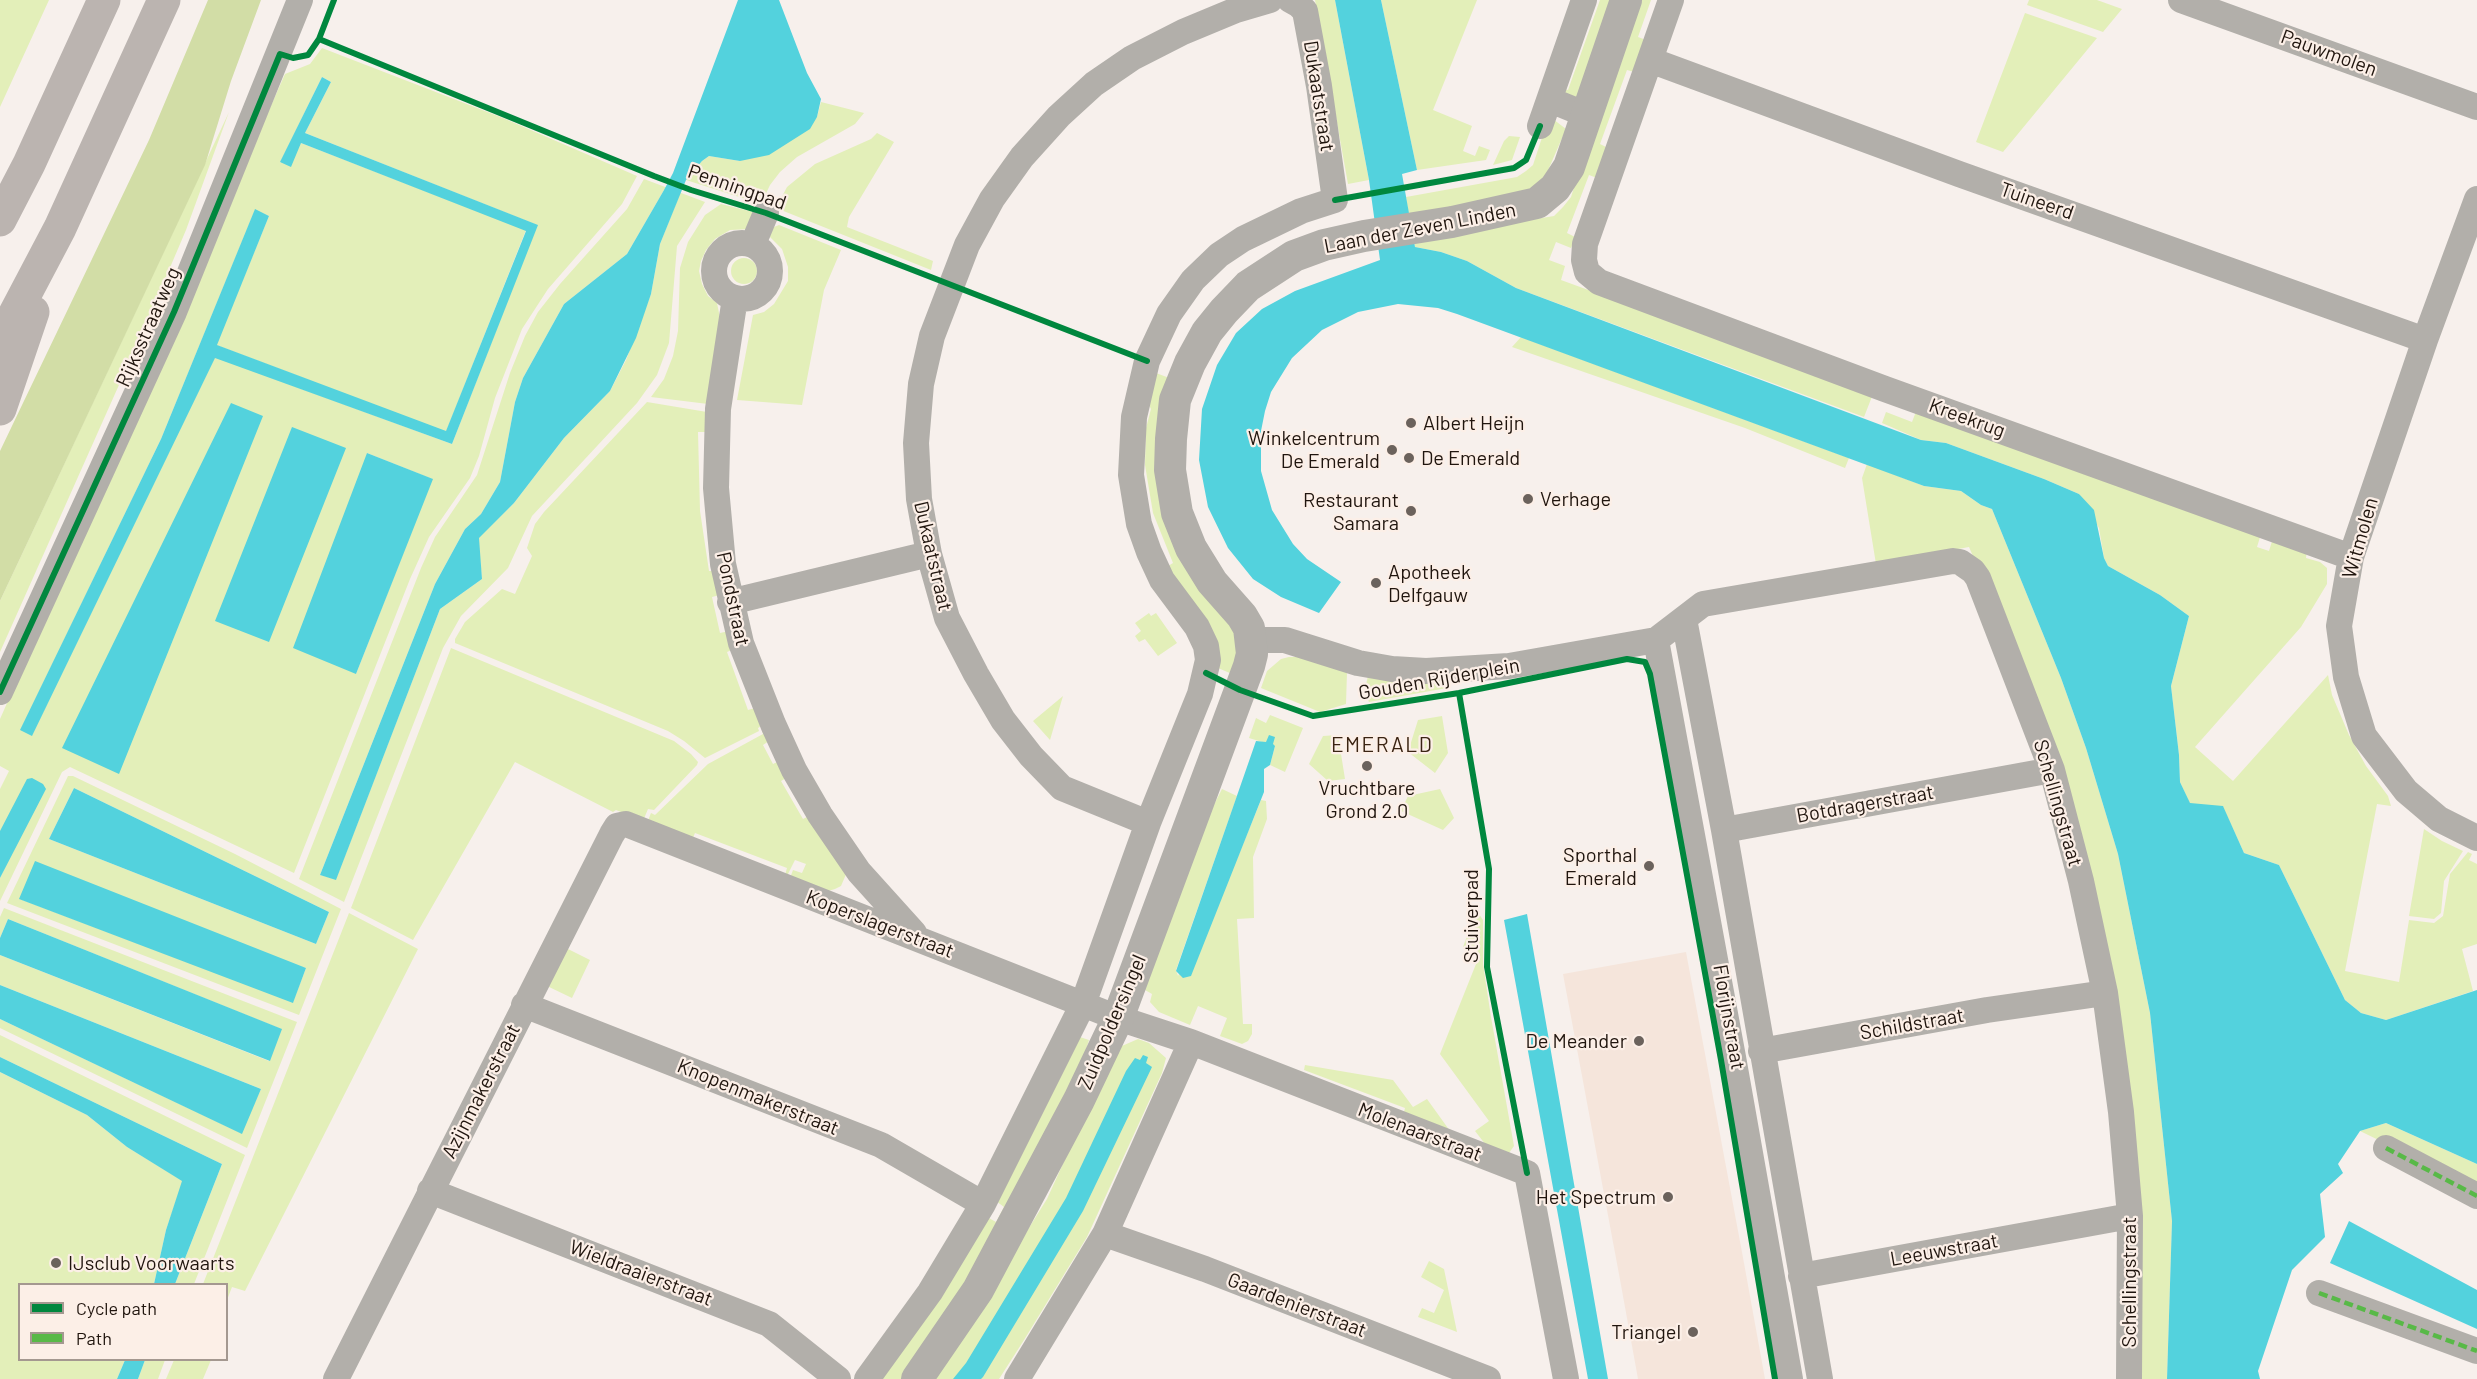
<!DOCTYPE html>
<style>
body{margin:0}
#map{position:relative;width:2477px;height:1379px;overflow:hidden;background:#f7f0ec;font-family:Barlow,sans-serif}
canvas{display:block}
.legend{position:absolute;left:18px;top:1283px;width:210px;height:78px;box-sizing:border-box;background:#fcefe7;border:2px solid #a49890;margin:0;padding:8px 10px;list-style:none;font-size:18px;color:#20150e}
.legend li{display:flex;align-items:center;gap:12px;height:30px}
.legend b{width:30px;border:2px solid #a49890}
</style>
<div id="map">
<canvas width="2477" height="1379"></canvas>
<ul class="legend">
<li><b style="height:8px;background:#00873e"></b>Cycle path</li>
<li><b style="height:8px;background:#58b947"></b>Path</li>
</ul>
</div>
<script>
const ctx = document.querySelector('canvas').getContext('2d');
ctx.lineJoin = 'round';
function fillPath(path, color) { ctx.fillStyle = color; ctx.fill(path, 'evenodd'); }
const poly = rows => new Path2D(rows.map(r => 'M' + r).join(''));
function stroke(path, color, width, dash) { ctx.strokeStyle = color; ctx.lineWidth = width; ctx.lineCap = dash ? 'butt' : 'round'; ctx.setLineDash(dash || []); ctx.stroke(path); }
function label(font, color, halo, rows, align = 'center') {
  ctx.font = font + ' Barlow,sans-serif'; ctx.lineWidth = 4.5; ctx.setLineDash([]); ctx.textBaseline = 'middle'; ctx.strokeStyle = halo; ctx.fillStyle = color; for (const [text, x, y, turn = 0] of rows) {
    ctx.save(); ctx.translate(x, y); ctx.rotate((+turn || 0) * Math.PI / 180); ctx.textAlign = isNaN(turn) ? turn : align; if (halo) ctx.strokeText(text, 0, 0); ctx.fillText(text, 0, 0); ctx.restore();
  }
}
fillPath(poly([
 [1686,952,1744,1263,1765,1379,1638,1379,1621,1285,1563,974]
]), '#f5e5db');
fillPath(poly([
 [0,0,49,0,0,107],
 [1315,0,1335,0,1369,180,1348,184],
 [1381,0,1477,0,1433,110,1472,126,1463,151,1475,156,1479,146,1490,150,1486,160,1417,170],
 [1600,0,1615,0,1579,100,1559,93,1560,88,1568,90],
 [1638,0,1651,0,1638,37,1646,40,1634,72,1627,70,1600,144,1608,148,1597,178,1589,175,1567,233,1575,237,1571,248,1556,242,1549,260,1565,266,1561,280,1873,394,1864,417,1516,288,1467,261,1441,252,1415,247,1414,239,1554,216,1563,207,1571,197,1594,124],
 [2029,0,2097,0,2122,9,2103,32,2027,5],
 [2025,13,2097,38,2003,152,1976,142],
 [322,48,503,118,637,176,622,204,548,289,522,329,495,398,479,456,470,478,429,537,410,579,294,873,70,767,62,772,0,901,0,878,17,842,0,831,0,789,9,771,0,766,0,719,285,74,310,64],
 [322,77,331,82,305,133,537,225,452,444,215,357,32,735,21,729,161,439,255,210,269,216,216,345,446,432,526,230,301,143,280,163],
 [367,453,432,479,356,674],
 [821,102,864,113,855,124,797,157,780,172,770,185,761,204,686,180,702,161,709,156,740,161,817,117],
 [229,112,186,230,143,331,0,652,0,601],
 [1549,116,1566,129,1546,175,1524,195,1409,217,1406,197,1517,177,1526,171,1533,165],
 [877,133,894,142,849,217,847,227,933,261,931,270,776,208,787,187,815,164,871,139],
 [1509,136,1520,137,1512,160,1493,165,1504,141],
 [644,179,705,202,677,246,669,343,657,375,637,403,532,516,508,568,461,616,443,648,344,902,299,879,421,568,435,537,477,475,510,373,525,336,538,312,560,284,627,209],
 [664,190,679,196,660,244,651,294,626,360,610,391,564,438,514,503,478,538,482,579,440,609,336,879,320,875,435,584,465,529,481,514,500,482,515,402,523,378,564,304,627,254],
 [721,204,757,213,751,229,730,230,715,239,706,250,701,261,699,271,702,284,708,296,717,303,720,318,708,404,651,397,664,379,673,356,678,331,680,268,688,242,705,215],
 [779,225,841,250,824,290,802,405,737,400,753,315,764,312,774,304,788,281,788,267,782,249,768,235,774,227],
 '731 271a13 13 0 1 1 26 0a13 13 0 1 1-26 0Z',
 [1521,337,1849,458,1845,468,1745,428,1512,347],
 [1156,373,1172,379,1157,435,1238,636,1237,657,1232,674,1218,668,1169,571,1168,566,1173,563,1153,513,1145,465,1146,428,1151,409,1147,401],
 [647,402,707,412,706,432,698,432,700,511,709,571,716,571,720,595,712,597,720,633,729,631,734,649,727,652,748,710,755,708,763,725,758,728,759,731,705,758,684,741,668,731,455,643,455,639,465,622,502,589,515,594,532,556,527,548,535,524,544,512],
 [1917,409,2261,534,2257,547,2269,551,2273,538,2307,550,2306,558,2320,562,2327,568,2327,584,2301,627,2195,747,2233,781,2328,675,2332,695,2349,735,2366,766,2388,796,2391,806,2377,804,2345,971,2399,982,2409,920,2434,923,2443,916,2450,874,2468,852,2472,854,2469,860,2477,864,2477,944,2462,949,2473,991,2386,1020,2361,1013,2345,1000,2279,865,2244,853,2223,807,2190,804,2180,782,2179,755,2171,686,2189,616,2160,595,2108,566,2104,558,2099,528,2079,494,2044,479,1946,443,1921,440,1882,423,1886,412,1912,422],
 [1867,464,1924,486,1961,491,1981,505,1992,509,2061,678,2086,748,2118,854,2150,1013,2172,1221,2167,1379,2137,1379,2124,1067,1991,598,1969,547,1876,564,1862,478],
 [1149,613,1151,616,1156,613,1177,643,1158,656,1145,639,1139,642,1135,636,1141,631,1135,623],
 [451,648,674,741,691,754,698,762,697,765,654,810,648,809,643,821,616,810,613,812,515,762,413,940,351,908],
 [1289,657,1298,657,1347,672,1346,704,1320,712,1261,688,1267,671,1281,659],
 [1368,676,1446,680,1447,688,1369,702,1364,693],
 [1063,696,1050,740,1033,721],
 [1270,715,1303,728,1285,772,1270,765,1275,746,1249,738,1256,718,1266,723],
 [1442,716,1448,753,1435,773,1408,752,1418,720],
 [764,730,769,741,763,745,773,764,779,761,788,777,781,781,803,819,811,815,847,872,841,886,835,889,828,891,790,878,793,870,802,873,806,864,795,860,787,876,785,875,787,868,695,833,692,840,647,823,651,813,655,815,708,764,763,734,762,731],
 [1338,735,1345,779,1328,781,1309,764,1323,736],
 [68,776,73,776,235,854,341,909,299,1015,7,903],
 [74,788,329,912,316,944,49,839],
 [20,899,306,968,293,1002],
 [1222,789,1237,796,1176,970,1178,976,1237,859,1261,800,1266,801,1267,819,1253,857,1254,918,1237,919,1243,1024,1252,1024,1252,1034,1248,1041,1242,1044,1220,1036,1227,1018,1198,1006,1190,1025,1159,1012,1150,1002,1152,994,1145,990,1201,830],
 [1440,789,1454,818,1443,830,1401,811,1408,796],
 [2424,829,2442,841,2463,851,2444,881,2441,913,2434,919,2409,916],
 [4,908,297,1022,247,1148,0,1028,0,1019,241,1133,261,1089,0,985,0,955,269,1061,281,1029,8,919,0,938,0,917],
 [349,913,418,949,245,1291,232,1287,227,1300,226,1284,203,1284],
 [1479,914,1483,920,1483,964,1491,1017,1514,1146,1509,1153,1489,1149,1475,1131,1489,1121,1440,1054,1480,954,1463,947,1475,915],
 [566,948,590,960,572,998,547,986],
 [0,1035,245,1155,194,1284,175,1284,222,1164,0,1057],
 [1077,1036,1089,1040,1073,1090,1014,1207,921,1353,901,1379,881,1379,987,1217,996,1222,1004,1207,996,1201],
 [1138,1039,1149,1043,1166,1058,1162,1073,1087,1237,1024,1340,999,1379,930,1379,950,1354,1047,1199,1115,1049],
 [1305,1065,1393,1080,1413,1107,1427,1099,1450,1131,1403,1116,1405,1108,1304,1070],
 [0,1072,87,1115,127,1147,183,1181,166,1230,154,1284,20,1284,20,1360,125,1360,117,1379,0,1379],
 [2386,1123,2477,1164,2477,1188,2360,1131],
 [1429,1261,1444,1269,1457,1332,1418,1317,1422,1308,1434,1313,1444,1290,1421,1277],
 [145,1360,165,1360,158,1379,138,1379],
 [174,1360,211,1360,203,1379,166,1379]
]), '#e3efb9');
fillPath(poly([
 [208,0,261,0,231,81,205,165,0,601,0,451,149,140]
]), '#d2dda6');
fillPath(poly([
 [738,0,779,0,807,73,821,99,817,117,810,129,769,155,740,161,709,156,702,161,686,180,660,244,651,294,636,338,610,391,564,438,514,503,479,538,482,579,440,609,336,880,320,875,435,584,465,529,481,514,500,482,515,402,523,378,564,304,627,254,664,190,673,173],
 [1335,0,1381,0,1417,170,1402,174,1415,247,1441,252,1467,261,1516,288,1921,440,1946,443,2044,479,2079,494,2094,510,2104,558,2108,566,2160,595,2189,616,2171,686,2179,755,2180,782,2190,803,2223,806,2244,853,2279,865,2345,1000,2361,1013,2386,1020,2477,990,2477,1164,2386,1123,2360,1131,2338,1164,2343,1173,2320,1194,2325,1237,2292,1270,2258,1371,2260,1379,2167,1379,2172,1221,2150,1013,2118,854,2086,748,2061,678,1992,509,1981,505,1961,491,1924,486,1457,314,1438,308,1398,304,1358,312,1322,330,1292,358,1271,392,1265,411,1261,431,1261,471,1272,510,1293,544,1307,559,1341,582,1319,613,1281,597,1253,579,1228,548,1208,507,1199,460,1202,409,1217,365,1236,333,1262,309,1295,291,1380,260,1369,180],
 [322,77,331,82,305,133,538,225,452,444,215,358,32,736,20,730,161,439,255,209,269,216,217,345,446,431,526,231,301,143,291,167,280,162],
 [231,403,263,416,119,774,62,748],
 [292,427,346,448,269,642,215,621],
 [367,453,433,479,356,674,293,648],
 [1269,735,1275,737,1273,744,1275,746,1270,765,1264,769,1264,792,1191,976,1183,978,1176,971,1256,741,1266,742],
 [32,778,43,784,46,789,0,878,0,831,27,779],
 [74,788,329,912,316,944,49,839],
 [35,861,306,968,293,1003,19,899],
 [1527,914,1538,977,1608,1379,1588,1379,1504,920],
 [8,919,282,1029,270,1061,0,955,0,938],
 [0,985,261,1089,242,1134,0,1019],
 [1143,1055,1148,1057,1146,1063,1152,1067,1083,1211,983,1377,981,1379,953,1379,966,1363,1066,1198,1126,1071,1135,1058,1140,1060],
 [0,1057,222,1164,175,1284,154,1284,166,1230,182,1181,127,1147,87,1115,0,1072],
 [2349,1221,2477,1290,2477,1329,2330,1263],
 [125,1360,145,1360,138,1379,117,1379]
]), '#53d2dd');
stroke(poly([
 [1671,0,1585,244,1584,260,1587,272,1599,282,1885,389,2351,557],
 [2181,0,2477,107],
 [1650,60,1959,174,2425,340],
 [1550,100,1587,115],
 [1540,126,1584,0],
 [2477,199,2425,340,2351,557,2339,626,2346,677,2364,736,2406,791,2439,819,2477,838],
 '714 271a28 28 0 1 1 56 0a28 28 0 1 1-56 0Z',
 [753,244,766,213],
 [735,298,718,409,716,488,723,564,741,643,773,724,794,770,820,815,859,872,914,933],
 [730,602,929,554],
 [1684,619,1724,830,1820,1379],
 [1252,640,1285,640,1358,663,1392,669,1426,671,1509,666,1656,640,1703,604,1953,561,1960,562,1973,571,1978,578,2052,770,2081,881,2105,993,2121,1112,2130,1216,2129,1379],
 [1656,640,1733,1057,1790,1379],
 [0,692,174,312,300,0],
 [1148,823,1062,788,1031,756,1003,720,976,674,947,618,929,554,919,499,916,443,921,384,932,336,967,245,992,199,1022,157,1059,116,1094,84,1132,58,1183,32,1236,10,1270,0],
 [1724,830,2052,770],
 [524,1005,881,1145,983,1204],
 [1761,1051,1987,1010,2105,993],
 [2386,1148,2477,1196],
 [430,1191,769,1324,838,1379],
 [1105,1234,1205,1269,1488,1379],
 [1801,1276,2130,1216],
 [2319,1293,2477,1351],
 [336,1379,612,834,617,826,626,824,1118,1018,1191,1042,1527,1173,1566,1379],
 [867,1379,930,1292,983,1204,1083,1004,1148,823,1200,694,1208,660,1206,646,1197,627,1162,580,1149,552,1139,524,1131,475,1134,417,1147,361,1169,314,1193,280,1219,255,1243,239,1301,211,1335,200,1319,86,1305,11,1299,5,1290,0],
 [1017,1379,1105,1234,1191,1042]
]), '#b2afaa', 26);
stroke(poly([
 [917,1379,978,1290,1079,1100,1118,1018,1249,666,1252,654,1249,628,1242,616,1212,582,1191,548,1177,513,1170,470,1171,439,1175,400,1190,363,1207,332,1224,311,1248,286,1294,256,1324,245,1364,236,1452,222,1537,203,1555,188,1569,167,1626,0]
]), '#b2afaa', 32);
stroke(poly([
 [0,220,29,164,104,0],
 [0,342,60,228,164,0],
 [0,409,33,312]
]), '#bbb4b0', 33);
stroke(poly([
 [2386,1148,2477,1196],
 [2319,1293,2477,1351]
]), '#58b947', 4.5, [9, 4.5]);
stroke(poly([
 [319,39,654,176,691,190,766,213,1147,361],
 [1335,200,1514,168,1526,160,1540,126],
 [1645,662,1650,674,1721,1060,1775,1379],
 [1206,673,1240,690,1313,716,1459,693,1627,659,1645,662],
 [0,692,174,312,280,54,293,58,308,55,319,39,334,0],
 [1459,693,1489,869,1487,967,1527,1173]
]), '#00873e', 6);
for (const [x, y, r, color] of [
 [1411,423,6,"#6b625c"],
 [1392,450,6,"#6b625c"],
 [1409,458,6,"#6b625c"],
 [1528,499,6,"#6b625c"],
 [1411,511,6,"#6b625c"],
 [1376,583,6,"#6b625c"],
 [1367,766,6,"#6b625c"],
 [1649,866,6,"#6b625c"],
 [1639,1041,6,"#6b625c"],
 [1668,1197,6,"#6b625c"],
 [56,1263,6,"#6b625c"],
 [1693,1332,6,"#6b625c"]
]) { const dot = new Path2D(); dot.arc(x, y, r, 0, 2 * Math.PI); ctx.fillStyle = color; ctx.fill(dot); stroke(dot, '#fcefe7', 2); }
label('20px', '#20150e', '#fcefe7', [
 ["Pauwmolen",2329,53,20],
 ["Dukaatstraat",1319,96,81],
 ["Penningpad",737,187,19],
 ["Tuineerd",2037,201,19],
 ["Laan der Zeven Linden",1420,228,-11],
 ["Rijksstraatweg",148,327,-66],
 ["Kreekrug",1967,418,20],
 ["Witmolen",2360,538,-74],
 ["Dukaatstraat",933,556,77],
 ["Pondstraat",733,599,78],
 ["Gouden Rijderplein",1439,679,-10],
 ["Schellingstraat",2058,803,74],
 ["Botdragerstraat",1865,804,-10],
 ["Stuiverpad",1471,916,-90],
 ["Koperslagerstraat",880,924,21],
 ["Florijnstraat",1729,1017,80],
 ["Zuidpoldersingel",1112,1022,-67],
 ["Schildstraat",1912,1024,-10],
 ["Azijnmakerstraat",481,1091,-63],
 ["Knopenmakerstraat",758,1097,22],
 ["Molenaarstraat",1420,1132,21],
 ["Leeuwstraat",1944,1250,-10],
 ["Wieldraaierstraat",641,1273,21],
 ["Schellingstraat",2129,1282,-90],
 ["Gaardenierstraat",1297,1305,21]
]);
label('20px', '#20150e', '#fcefe7', [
 ["Albert Heijn",1423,423,"left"],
 ["Winkelcentrum",1380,438],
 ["De Emerald",1380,461],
 ["De Emerald",1421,458,"left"],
 ["Verhage",1540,499,"left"],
 ["Restaurant",1399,500],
 ["Samara",1399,523],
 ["Apotheek",1388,572,"left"],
 ["Delfgauw",1388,595,"left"],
 ["Vruchtbare",1367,788,"center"],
 ["Grond 2.0",1367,811,"center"],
 ["Sporthal",1637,855],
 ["Emerald",1637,878],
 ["De Meander",1627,1041],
 ["Het Spectrum",1656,1197],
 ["IJsclub Voorwaarts",68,1263,"left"],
 ["Triangel",1681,1332]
], 'right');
ctx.letterSpacing = '1.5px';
label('21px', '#3a2413', '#fcefe7', [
 ["EMERALD",1382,745]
]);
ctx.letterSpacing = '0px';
</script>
